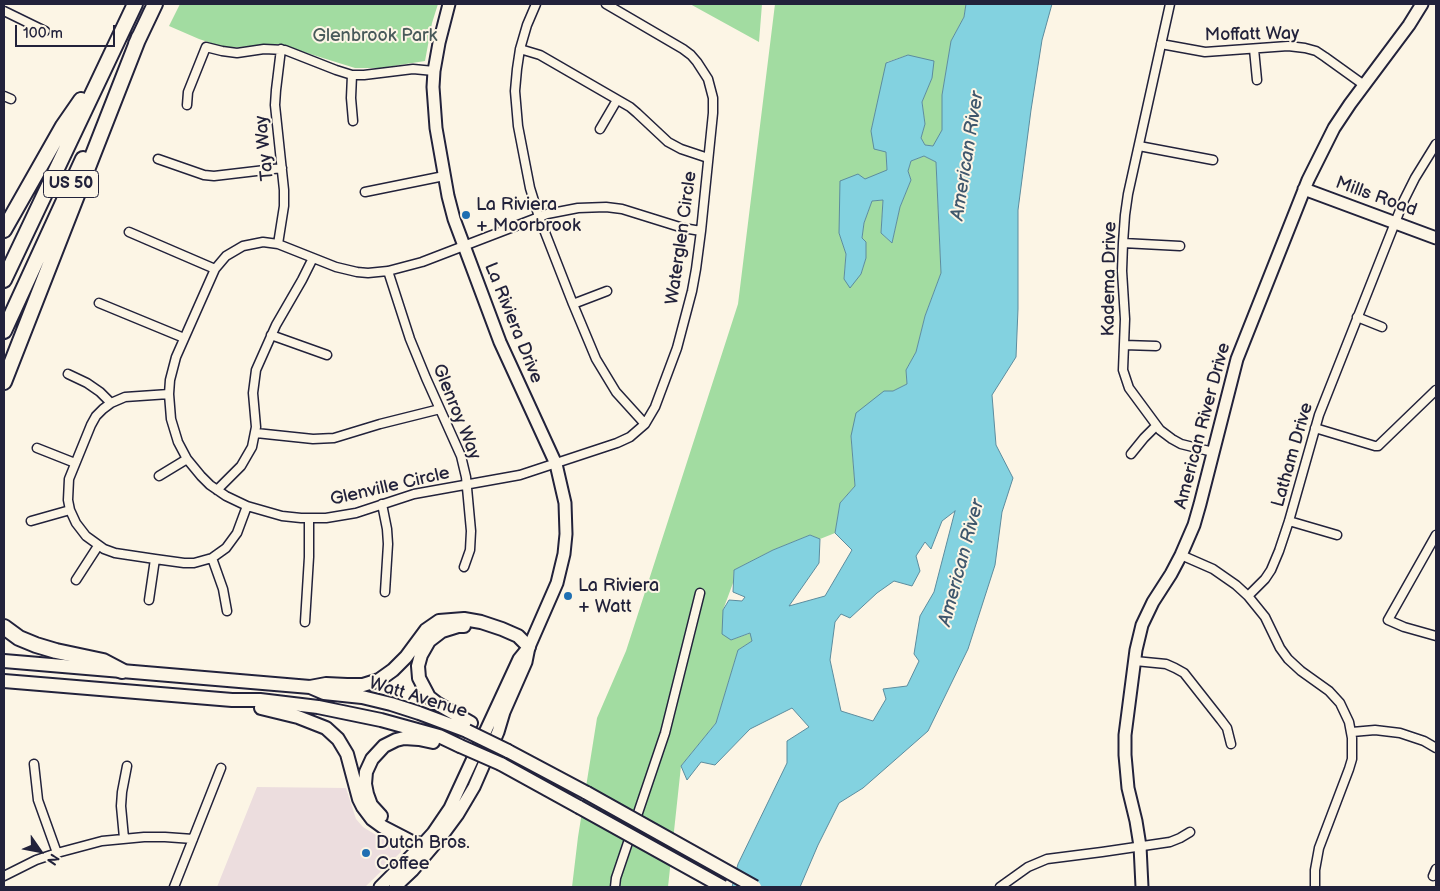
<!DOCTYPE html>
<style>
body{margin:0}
#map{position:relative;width:1440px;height:891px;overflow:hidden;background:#fcf5e5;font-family:"Balsamiq Sans",sans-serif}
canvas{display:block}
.frame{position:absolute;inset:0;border:5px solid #22223b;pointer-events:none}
.north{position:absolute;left:15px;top:826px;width:50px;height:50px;-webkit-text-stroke:4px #fcf5e5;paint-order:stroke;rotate:123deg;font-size:14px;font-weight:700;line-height:20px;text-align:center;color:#22223b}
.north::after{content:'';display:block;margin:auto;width:18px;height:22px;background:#22223b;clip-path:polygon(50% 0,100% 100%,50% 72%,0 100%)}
.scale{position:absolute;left:15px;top:25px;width:100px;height:22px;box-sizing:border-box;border:2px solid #22223b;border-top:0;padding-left:6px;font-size:15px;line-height:18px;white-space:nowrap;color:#22223b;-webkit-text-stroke:4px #fcf5e5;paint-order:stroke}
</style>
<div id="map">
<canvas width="1440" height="891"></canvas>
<div class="frame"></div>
<div class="north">N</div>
<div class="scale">100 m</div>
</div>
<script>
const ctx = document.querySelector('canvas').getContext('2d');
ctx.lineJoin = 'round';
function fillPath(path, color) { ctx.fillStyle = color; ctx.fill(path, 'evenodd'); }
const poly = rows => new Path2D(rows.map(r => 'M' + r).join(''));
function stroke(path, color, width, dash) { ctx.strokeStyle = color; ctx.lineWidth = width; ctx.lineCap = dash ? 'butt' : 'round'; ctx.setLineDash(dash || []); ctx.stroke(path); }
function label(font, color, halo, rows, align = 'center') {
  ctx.font = font + ' "Balsamiq Sans",sans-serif'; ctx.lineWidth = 4; ctx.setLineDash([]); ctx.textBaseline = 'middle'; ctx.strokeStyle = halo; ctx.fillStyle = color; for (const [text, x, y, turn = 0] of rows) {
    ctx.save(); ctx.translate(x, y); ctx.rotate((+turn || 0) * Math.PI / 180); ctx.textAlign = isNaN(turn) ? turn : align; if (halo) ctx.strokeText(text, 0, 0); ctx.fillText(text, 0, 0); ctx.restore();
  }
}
fillPath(poly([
 [257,787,346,788,356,819,363,827,376,835,401,846,401,852,365,887,217,887]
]), '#ecddde');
fillPath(poly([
 [180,4,438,4,432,23,425,61,380,68,355,68,278,44,226,48,199,39,169,26],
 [690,4,762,4,759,42],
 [775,4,966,4,964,17,951,41,942,95,942,130,934,146,925,145,921,138,925,124,922,102,932,78,908,55,887,62,871,131,886,152,887,171,865,180,839,233,846,253,844,279,861,274,866,258,866,242,862,238,864,223,872,201,883,200,881,233,892,243,900,207,911,180,908,171,911,161,924,156,936,162,941,273,925,316,916,352,906,370,907,384,893,391,884,391,851,436,855,486,840,503,835,533,820,539,810,535,773,550,734,570,733,583,723,610,731,640,751,633,752,641,738,650,716,723,681,766,668,887,572,887,578,837,597,718,626,651,738,304]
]), '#a2dca1');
const water = poly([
 [966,4,1052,4,1042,40,1031,110,1018,210,1018,309,1016,357,992,395,996,445,1013,478,1002,512,995,565,968,649,928,731,863,788,839,803,818,845,800,887,732,887,738,864,787,763,787,741,809,727,792,708,750,729,715,765,701,762,687,780,681,766,716,723,738,650,752,641,750,633,731,640,722,634,723,610,729,600,742,601,745,597,733,592,734,570,773,550,810,535,820,539,819,563,789,606,825,596,852,550,835,533,840,503,855,486,851,436,856,413,884,391,893,391,907,384,906,370,916,352,925,316,941,273,936,162,924,156,911,161,908,171,911,180,900,207,892,243,881,233,883,200,872,201,864,223,862,238,866,242,866,258,861,274,850,288,844,279,846,254,839,233,840,181,858,174,865,179,887,170,886,152,874,149,871,131,886,63,908,55,934,61,932,78,922,102,925,124,921,138,925,145,933,146,942,130,942,95,951,41,964,17,966,4],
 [955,511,934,592,920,616,914,654,919,661,907,686,883,689,886,699,873,721,841,711,830,660,835,622,841,614,850,618,877,593,894,581,912,586,920,571,916,556,925,542,931,549,942,521,955,511]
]);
fillPath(water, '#83d2e0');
stroke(water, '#5c8c9e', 1);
const street = poly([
 [536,4,527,25,520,49,517,69,515,91,518,126,530,188,539,217,573,304,596,359,616,392,645,424],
 [606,4,683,49,691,55,697,62,708,79,713,98,713,113,701,231,696,269,692,291,677,348,655,407,645,424,630,437,617,443,520,475,414,494,356,513,326,518,301,518,282,516,247,506,226,496,210,485,201,476,187,459,178,442,171,419,169,394,170,380,176,357,215,269,226,256,243,246,263,242,278,244,336,267,357,272,368,273,388,271,422,262,547,214,578,208,606,207,622,209,683,228,701,231],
 [1170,4,1128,194,1125,215,1123,243,1122,271,1125,319,1123,370,1129,388,1160,430,1172,439,1181,444,1213,452],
 [4,11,45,31],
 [1161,44,1205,52,1288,46,1305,48,1316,51,1325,57,1364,85],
 [520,49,540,55,630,107,637,113,668,142,681,149,708,158],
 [1254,49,1257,80],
 [352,75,351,98,353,121],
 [4,96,11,99],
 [187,105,188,92,206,47,222,51,237,53,264,49,285,50,336,70,352,75,364,75,413,69,434,71],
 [600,129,617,100],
 [1139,146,1213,160],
 [158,159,204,175,214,176,282,168],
 [365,192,444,176],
 [129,232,215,269],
 [1123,243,1180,246],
 [278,244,284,206,284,190,275,105,276,90,281,49],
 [388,271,410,339,426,378,461,456,466,477,471,531,470,550,464,567],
 [99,303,184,338],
 [573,304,607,291],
 [1357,317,1382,327],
 [271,335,327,355],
 [1124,345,1156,346],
 [68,374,87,383,100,392,111,403],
 [169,394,125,397,111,403,103,409,96,416,91,425,69,479,68,500,70,510,76,523,86,536,104,549,115,553,155,559,184,563,194,563,212,558,226,548,237,533,247,506],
 [1315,428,1375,446,1378,446,1436,390],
 [256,433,313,439,334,438,380,424,440,409],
 [37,448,75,463],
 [1131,454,1144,438,1156,426],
 [159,476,187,459],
 [217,490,241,466,252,447,256,427,253,393,256,370,276,325,302,280,313,258],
 [382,504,387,529,388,544,385,592],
 [31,521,70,510],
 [1289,521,1337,535],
 [1436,535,1388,620,1404,627,1436,636],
 [1181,555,1213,569,1236,585,1248,596,1265,617,1280,648,1288,659,1301,671,1329,691,1340,703,1349,722,1352,738,1352,759,1349,769,1319,848,1315,870,1315,887],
 [212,558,223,589,227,611],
 [76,580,98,546],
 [1248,596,1265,579,1271,570,1279,551,1289,521,1319,415,1404,200,1415,178,1436,144],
 [149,600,155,559],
 [305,622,309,557,309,518],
 [1135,661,1166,664,1175,668,1184,673,1221,720,1227,728,1231,744],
 [1352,732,1375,730,1400,733,1424,741,1436,748],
 [34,764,38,800,57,853],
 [124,838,121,806,122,792,127,766],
 [4,876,36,860,57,853,102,841,144,837,165,837,193,839],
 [1433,876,1436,869],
 [174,887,221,768],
 [615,887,616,878,665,733,700,593],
 [1000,887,1028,867,1047,859,1102,852,1170,842,1180,838,1190,832]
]);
const secondary = poly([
 [1304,189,1436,238],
 [380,887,423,844,433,833,450,808,519,659,528,648],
 [395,887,413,870,441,837,458,814,474,787,498,732,504,712,526,662,529,647,557,583,564,554,566,534,565,503,556,464,500,342,454,219,448,196,436,128,433,87,434,71,439,43,449,4],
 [1142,887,1140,846,1136,821,1128,788,1125,755,1125,735,1136,650,1142,625,1153,602,1171,574,1181,555,1194,525,1200,504,1237,359,1308,180,1334,128,1350,104,1409,25,1422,4]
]);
const primary = poly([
 [464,626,458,626,442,631,429,641,421,655,418,666,419,678,429,697,438,704,471,723],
 [4,661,310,687,324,693,362,697,391,704,419,713,467,731],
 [4,681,232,700,260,700,318,707,381,720,439,736,460,746],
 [310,687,326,684,347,685,363,685,379,680,393,670,406,657,426,630,439,621,464,619,481,622,502,629,518,636,529,647],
 [261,708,298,717,326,728,338,739,347,754,359,799,363,807,372,819,383,827,412,842,423,844],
 [508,751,587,793],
 [501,764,579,807],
 [381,816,371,805,367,794,365,784,366,772,372,759,384,746,396,740,404,738,419,739,433,742]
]);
const highway = poly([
 [136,44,155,4],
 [4,230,63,126,81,100],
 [4,280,135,4],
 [4,331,83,159],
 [4,382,139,37],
 [4,627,19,638,36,645,56,651,103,661,122,671]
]);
stroke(street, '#22223b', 11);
stroke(secondary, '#22223b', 15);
stroke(primary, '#22223b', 16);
stroke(highway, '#22223b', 18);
stroke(street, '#fcf5e5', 8);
stroke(secondary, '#fcf5e5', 11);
stroke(primary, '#fcf5e5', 12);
stroke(highway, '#fcf5e5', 14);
const primaryBridge = poly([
 [467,731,508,751],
 [460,746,501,764],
 [587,793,755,887],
 [579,807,723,887]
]);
stroke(primaryBridge, '#22223b', 16, []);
stroke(primaryBridge, '#fcf5e5', 12);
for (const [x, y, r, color] of [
 [466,215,5,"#1f6fb2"],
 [568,596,5,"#1f6fb2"],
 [366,853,5,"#1f6fb2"]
]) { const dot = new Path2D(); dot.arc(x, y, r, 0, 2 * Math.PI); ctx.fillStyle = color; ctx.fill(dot); stroke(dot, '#fcf5e5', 2); }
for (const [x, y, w] of [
 [71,184,55]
]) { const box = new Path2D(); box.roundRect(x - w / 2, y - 13.5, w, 27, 4); ctx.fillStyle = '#fcf5e5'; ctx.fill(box); stroke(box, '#22223b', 1); }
label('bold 16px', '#22223b', null, [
 ["US 50",71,184]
]);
label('18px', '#22223b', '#fcf5e5', [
 ["Moffatt Way",1252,35,-1],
 ["Tay Way",265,148,-96],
 ["Mills Road",1376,197,20],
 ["Waterglen Circle",682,238,-82],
 ["Kadema Drive",1110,279,-89],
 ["La Riviera Drive",513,323,68],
 ["Glenroy Way",456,412,68],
 ["American River Drive",1203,426,-75],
 ["Latham Drive",1293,455,-74],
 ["Glenville Circle",390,487,-13],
 ["Watt Avenue",418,698,17]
]);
label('18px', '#485a5a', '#fcf5e5', [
 ["Glenbrook Park",375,36]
]);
label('18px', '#22223b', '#fcf5e5', [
 ["La Riviera",476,205],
 ["+ Moorbrook",476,226],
 ["La Riviera",578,586],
 ["+ Watt",578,607],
 ["Dutch Bros.",376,843],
 ["Coffee",376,864]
], 'left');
label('italic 19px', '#3f576d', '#fcf5e5', [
 ["American River",968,156,-81],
 ["American River",962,563,-75]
]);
</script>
